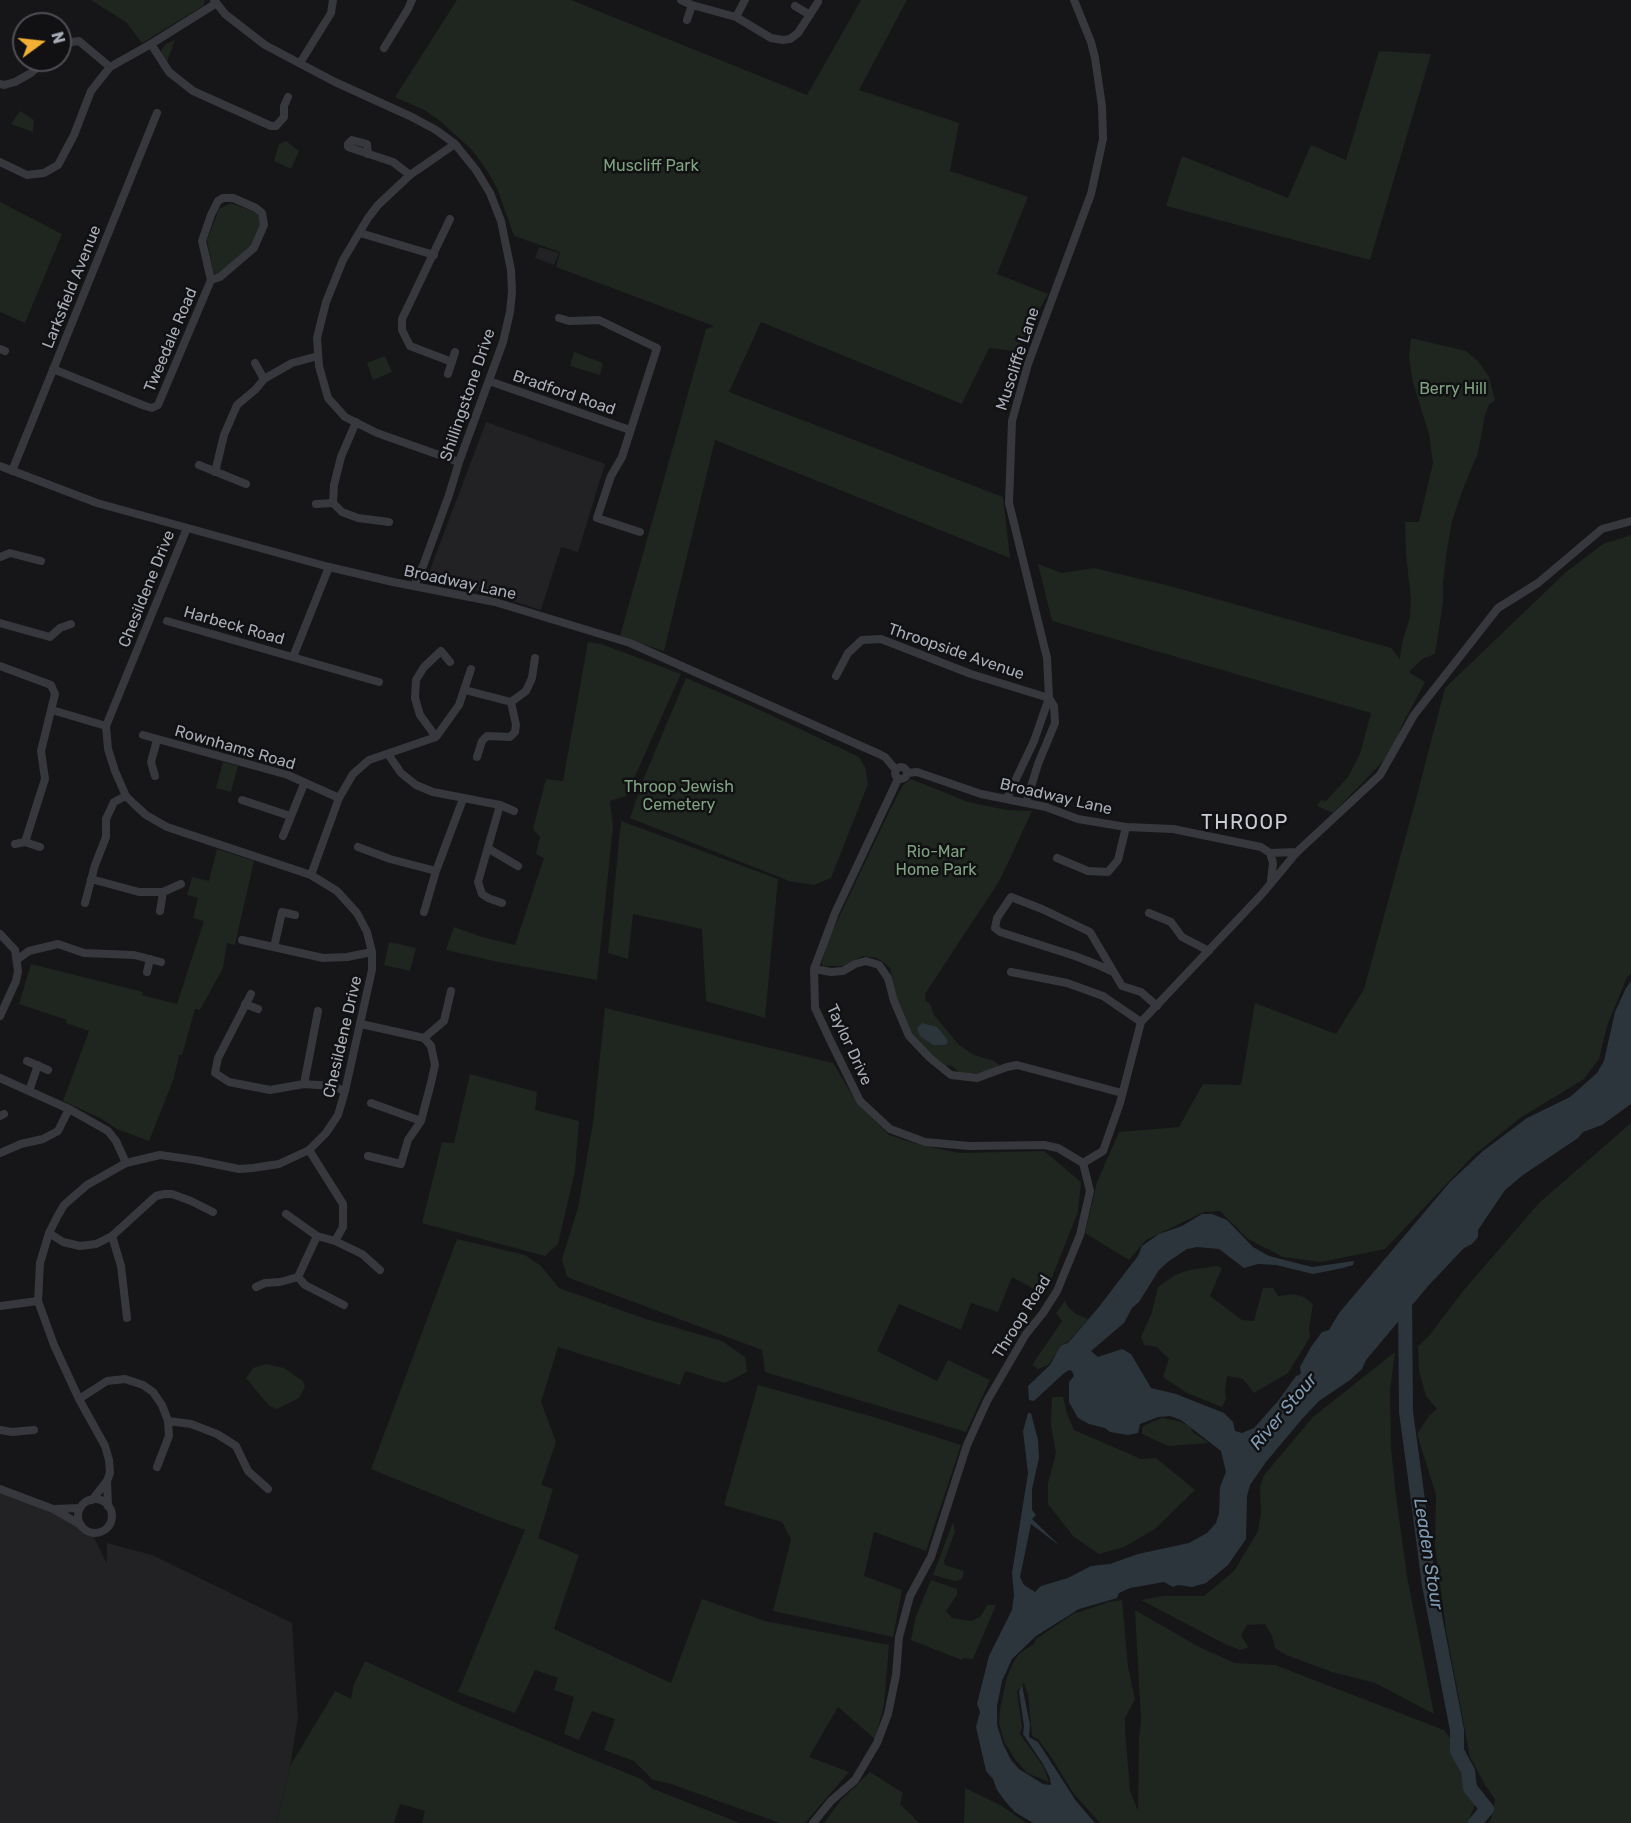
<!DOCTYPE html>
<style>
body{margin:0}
#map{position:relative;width:1631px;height:1823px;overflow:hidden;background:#161618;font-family:Rubik,sans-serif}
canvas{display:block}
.north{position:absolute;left:12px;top:12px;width:60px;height:60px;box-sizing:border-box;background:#111113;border:2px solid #4d4f55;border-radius:50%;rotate:75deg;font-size:16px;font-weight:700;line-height:24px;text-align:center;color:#a8adb8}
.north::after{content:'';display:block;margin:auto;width:21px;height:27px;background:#f2b134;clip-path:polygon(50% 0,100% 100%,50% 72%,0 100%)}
</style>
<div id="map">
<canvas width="1631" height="1823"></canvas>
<div class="north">N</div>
</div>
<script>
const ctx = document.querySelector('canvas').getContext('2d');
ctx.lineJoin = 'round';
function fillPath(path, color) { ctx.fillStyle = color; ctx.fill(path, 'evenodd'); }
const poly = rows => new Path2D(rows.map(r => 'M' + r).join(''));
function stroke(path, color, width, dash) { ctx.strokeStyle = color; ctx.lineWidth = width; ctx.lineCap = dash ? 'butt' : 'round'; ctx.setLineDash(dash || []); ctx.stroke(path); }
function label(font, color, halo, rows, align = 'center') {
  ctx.font = font + ' Rubik,sans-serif'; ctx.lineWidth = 5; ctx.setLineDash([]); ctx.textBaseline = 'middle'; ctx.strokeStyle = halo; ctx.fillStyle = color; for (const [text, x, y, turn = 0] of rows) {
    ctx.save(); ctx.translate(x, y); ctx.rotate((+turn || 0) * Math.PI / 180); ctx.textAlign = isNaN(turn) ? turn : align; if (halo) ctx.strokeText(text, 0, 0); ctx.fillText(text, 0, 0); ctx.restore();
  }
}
fillPath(poly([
 [539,247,559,253,554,265,535,258],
 [486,422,605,464,578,552,561,547,541,610,490,594,435,582,430,578,430,570],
 [0,1489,81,1525,84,1529,92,1533,107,1564,107,1543,152,1555,292,1623,298,1718,290,1766,277,1823,0,1823]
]), '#222225');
fillPath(poly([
 [91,0,205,0,203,6,142,43,126,22],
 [457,0,571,0,807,95,861,0,907,0,859,90,959,123,950,171,1028,197,997,274,1048,294,1016,351,989,348,962,404,761,322,729,392,1003,497,1010,558,715,440,664,651,620,636,706,329,714,326,556,267,560,252,514,236,497,188,486,169,472,150,440,121,426,111,395,97],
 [175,40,167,62,163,58,161,50,166,44],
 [1379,51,1431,54,1370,260,1166,206,1182,156,1288,198,1311,145,1346,160],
 [20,111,34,120,33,132,11,124],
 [286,141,299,151,291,169,274,161,279,144],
 [0,202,62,234,25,323,0,312],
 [231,203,257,213,262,224,252,248,220,275,216,275,213,271,207,240,219,209],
 [1411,338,1466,351,1478,361,1489,377,1495,400,1489,405,1485,415,1478,453,1463,489,1452,521,1447,550,1443,582,1443,602,1435,654,1422,659,1409,672,1425,682,1403,723,1391,753,1333,813,1317,806,1321,800,1326,801,1348,777,1360,754,1371,713,1052,621,1038,564,1062,573,1094,568,1170,586,1391,648,1400,659,1402,643,1410,617,1411,599,1406,555,1405,522,1419,522,1433,463,1429,434,1413,383,1409,358],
 [574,352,603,363,600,375,570,366],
 [385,356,392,372,373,380,367,363],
 [1631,535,1631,974,1627,977,1607,1026,1599,1059,1584,1079,1520,1118,1473,1156,1385,1249,1321,1262,1283,1257,1248,1239,1220,1211,1204,1212,1146,1240,1129,1260,1085,1233,1097,1182,1119,1132,1179,1127,1203,1084,1241,1085,1255,1003,1336,1034,1364,989,1416,799,1445,688,1566,572,1603,544],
 [588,642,601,644,681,674,626,796,610,801,613,826,597,980,494,961,446,950,454,927,482,937,515,945,544,858,536,854,540,837,533,829,546,779,563,781],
 [686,678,758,709,859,757,865,767,868,784,831,878,814,885,789,881,630,818,643,780],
 [223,762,238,766,231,792,216,788],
 [911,779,968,802,1007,810,1032,811,1000,880,925,994,926,1001,930,1004,934,1015,959,1045,974,1055,992,1060,1000,1065,987,1072,973,1074,960,1073,952,1066,944,1065,925,1050,911,1032,899,1006,890,968,883,962,877,958,863,956,843,966,824,966,821,964,829,938,890,810,903,785],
 [621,821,778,879,765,1018,706,1001,702,929,633,914,628,959,608,953],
 [217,849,254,861,235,945,227,943,223,968,200,1010,195,1009,182,1055,179,1055,174,1078,149,1141,117,1129,102,1119,63,1101,89,1031,66,1023,67,1020,19,1004,31,964,143,992,142,995,177,1004,204,921,193,918,198,898,187,895,192,877,209,881],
 [389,942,416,948,410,971,384,965],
 [605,1008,833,1063,857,1103,889,1135,917,1144,959,1153,1044,1151,1081,1182,1078,1212,1045,1295,1012,1277,998,1312,971,1303,961,1330,899,1304,877,1351,937,1381,948,1360,990,1380,966,1432,765,1372,762,1350,567,1277,562,1259,578,1208,593,1123],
 [470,1074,537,1092,535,1110,579,1121,575,1171,558,1244,545,1256,422,1223,442,1142,454,1143],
 [1631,1123,1631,1823,1489,1823,1492,1816,1495,1799,1485,1785,1470,1757,1446,1630,1435,1545,1436,1495,1417,1434,1430,1415,1437,1409,1426,1396,1419,1371,1418,1346,1428,1337,1463,1291,1539,1203],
 [457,1239,525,1255,541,1266,559,1288,646,1319,722,1341,745,1357,747,1372,725,1383,685,1371,680,1385,558,1347,541,1402,556,1442,541,1485,553,1489,538,1538,579,1555,554,1629,671,1683,702,1599,765,1621,889,1645,884,1705,875,1739,838,1707,809,1757,849,1772,805,1823,780,1823,671,1784,653,1780,634,1761,604,1750,615,1719,592,1711,579,1740,564,1734,574,1697,554,1690,558,1678,535,1670,515,1713,458,1692,525,1530,489,1517,371,1469],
 [1217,1266,1222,1268,1210,1296,1242,1320,1254,1321,1263,1288,1273,1288,1278,1296,1294,1294,1304,1297,1313,1304,1309,1328,1310,1337,1288,1373,1254,1393,1243,1379,1227,1376,1225,1391,1226,1399,1222,1407,1187,1393,1163,1377,1169,1359,1157,1347,1144,1345,1141,1337,1152,1312,1158,1287,1175,1275,1189,1270],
 [1065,1301,1068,1307,1076,1314,1088,1319,1068,1342,1060,1345,1058,1351,1048,1365,1038,1369,1032,1365,1062,1321,1056,1313],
 [1395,1352,1390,1391,1391,1448,1396,1496,1407,1576,1434,1714,1375,1683,1332,1672,1286,1655,1275,1648,1272,1636,1265,1624,1247,1625,1241,1635,1248,1647,1241,1650,1227,1645,1141,1600,1163,1596,1204,1596,1234,1571,1258,1531,1261,1512,1260,1487,1264,1475,1313,1417],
 [266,1364,284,1368,303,1381,305,1387,299,1398,277,1409,270,1406,264,1400,246,1378,253,1368],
 [758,1385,877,1418,961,1445,926,1551,874,1532,864,1576,902,1590,893,1637,773,1611,791,1539,782,1522,724,1505],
 [1052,1397,1063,1397,1067,1414,1074,1430,1141,1459,1156,1458,1195,1490,1155,1529,1124,1547,1099,1554,1073,1536,1048,1504,1048,1483,1056,1453,1051,1425],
 [1162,1418,1179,1421,1189,1426,1194,1433,1209,1443,1168,1446,1142,1434,1142,1428,1145,1425],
 [953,1522,955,1532,944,1561,945,1565,964,1571,962,1579,955,1581,933,1575],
 [931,1580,957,1589,957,1595,946,1611,952,1618,972,1621,981,1616,987,1605,996,1605,973,1659,963,1658,962,1660,911,1640,916,1616],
 [1122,1600,1128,1667,1135,1699,1125,1718,1125,1730,1130,1791,1138,1811,1139,1738,1141,1720,1135,1610,1199,1647,1235,1663,1275,1665,1444,1730,1450,1738,1461,1774,1475,1804,1468,1823,1100,1823,1074,1794,1051,1757,1038,1739,1032,1736,1028,1695,1024,1683,1017,1692,1022,1727,1020,1734,1043,1766,1049,1782,1027,1773,1014,1758,1004,1741,999,1723,1000,1709,1007,1677,1014,1661,1020,1653,1034,1644,1036,1639,1073,1614,1109,1602],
 [365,1661,463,1706,641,1779,653,1789,740,1823,422,1823,425,1811,400,1804,394,1823,277,1823,290,1766,335,1691,351,1699,354,1684],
 [870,1772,903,1793,900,1804,919,1823,824,1823,841,1800],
 [965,1788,1002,1806,1026,1823,964,1823]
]), '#1e261f');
fillPath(poly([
 [1631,981,1631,1104,1602,1125,1583,1132,1578,1138,1523,1175,1505,1190,1478,1230,1478,1237,1472,1244,1464,1248,1429,1285,1366,1360,1362,1369,1350,1380,1319,1401,1302,1419,1266,1462,1250,1485,1247,1496,1246,1539,1228,1565,1206,1583,1192,1587,1178,1585,1173,1587,1164,1582,1130,1588,1119,1593,1117,1598,1079,1609,1036,1636,1012,1659,1002,1681,997,1706,997,1725,1003,1744,1011,1760,1019,1769,1043,1784,1051,1785,1050,1778,1043,1764,1023,1734,1024,1726,1019,1692,1022,1685,1030,1725,1029,1737,1038,1742,1076,1801,1095,1823,1033,1823,1015,1812,1005,1801,997,1790,993,1779,986,1771,976,1727,980,1712,977,1704,989,1656,1012,1610,1014,1595,1012,1573,1028,1473,1023,1431,1028,1413,1031,1413,1038,1440,1039,1458,1032,1489,1032,1510,1036,1515,1032,1519,1060,1546,1031,1524,1020,1577,1024,1585,1035,1592,1041,1586,1068,1578,1091,1566,1110,1564,1138,1554,1189,1543,1207,1533,1216,1523,1219,1513,1220,1487,1226,1472,1221,1451,1181,1420,1170,1416,1158,1417,1140,1424,1138,1433,1128,1435,1110,1432,1105,1428,1089,1424,1078,1418,1069,1402,1069,1382,1074,1376,1072,1371,1069,1370,1063,1374,1034,1401,1029,1400,1028,1386,1050,1365,1061,1345,1068,1343,1098,1308,1138,1256,1142,1246,1159,1234,1182,1226,1202,1214,1212,1214,1227,1220,1253,1247,1269,1256,1312,1267,1354,1261,1353,1265,1343,1268,1313,1274,1276,1265,1258,1264,1244,1268,1219,1249,1197,1247,1187,1249,1169,1261,1159,1270,1139,1302,1132,1308,1124,1323,1091,1351,1098,1357,1122,1349,1131,1354,1151,1388,1176,1394,1224,1413,1233,1422,1235,1431,1242,1433,1254,1428,1278,1401,1296,1376,1301,1374,1300,1367,1311,1347,1322,1332,1329,1330,1339,1313,1450,1182,1483,1151,1527,1118,1570,1097,1597,1073,1604,1061,1615,1012,1626,988],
 [922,1023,937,1027,946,1038,948,1041,946,1045,933,1045,920,1036,917,1028]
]), '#2c353c');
stroke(poly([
 [1405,1299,1406,1412,1415,1478,1429,1585,1457,1730,1457,1751,1468,1771,1470,1788,1487,1809,1475,1823]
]), '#2c353c', 14);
stroke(poly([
 [214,0,225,14,265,45,335,82,412,117,436,130,455,144,476,170,490,193,501,221,511,270,512,292,510,312,503,342,459,462,449,495,423,566,414,586],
 [681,0,692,5,736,17,771,38,783,40,790,39,798,33,818,2],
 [795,6,810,15],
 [736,17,745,0],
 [687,20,692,5],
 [151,44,169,72,193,91,271,126,276,126,284,117,284,106,288,97],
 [60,47,65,43,79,41,110,67],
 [384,48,408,9,412,0],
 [300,63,331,13,333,0],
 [0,84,4,85,15,82,31,73,45,60],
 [455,144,410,175,378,205,368,218,343,260,326,302,317,338,319,366,328,398,345,417,377,433,459,462],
 [368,154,367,144,352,140,348,144,348,147,393,162,410,175],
 [0,162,27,175,44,173,58,165,74,135,91,91,110,67,151,44,215,4],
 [450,219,402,319,402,330,410,346,452,362],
 [360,233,434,255],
 [559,318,569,321,599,320,657,348,622,457,611,476,597,518,640,532],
 [0,349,5,351],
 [255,363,264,379],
 [53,369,145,406,152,408,158,405,211,280,202,241,211,215,218,201,223,198,233,198,256,208,262,213,264,225,254,248,220,277,211,280],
 [448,374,455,352],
 [489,381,630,430],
 [356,422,341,457,334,485,333,503,342,512,358,518,389,522],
 [199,465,246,484],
 [0,466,97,503,329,567,393,582,495,602,630,643,879,754,885,757,896,770],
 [12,471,157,113],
 [215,472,224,435,237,405,256,389,264,379,292,363,318,356],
 [316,504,333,503],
 [0,557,10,553,41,561],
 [167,621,379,682],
 [0,623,50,637,60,628,71,624],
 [293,657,329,567],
 [0,666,51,685,55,694,41,751,45,779,25,842],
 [836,676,848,653,862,640,881,639,971,674,1049,698],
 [465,690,511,702],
 [52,710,106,726],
 [143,735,288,775,339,798],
 [436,737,420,715,415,698,416,680,424,667,441,651,450,662],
 [388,754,401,773,416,785,433,792,500,805,514,811],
 [477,757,482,741,487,736,510,737,515,732,516,725,511,702,526,691,532,678,535,658],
 '895 773a6 6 0 1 1 12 0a6 6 0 1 1-12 0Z',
 [907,773,917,772,981,794,1046,807,1078,819,1126,827,1173,829,1261,847,1270,853],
 [155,776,151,762,157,740],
 [898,779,835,913,814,969,815,1008,831,1042,860,1101,890,1129,925,1142,969,1146,1044,1145,1058,1148,1083,1163],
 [1007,798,1034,741,1049,698,1047,658,1009,503,1012,421,1028,364,1091,194,1103,139,1102,106,1095,58,1091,42,1074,0],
 [242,800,290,816],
 [1026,803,1038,764,1055,723,1054,706,1049,698],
 [500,805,478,882,482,894,488,898,502,903],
 [283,836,304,784],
 [15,844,25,842,40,847],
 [358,847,390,859,436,871],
 [489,849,518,866],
 [1270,853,1273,863,1271,881],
 [1270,853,1297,852],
 [1057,858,1088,871,1108,872,1118,860,1126,827],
 [311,875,339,798,353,774,369,760,436,737,459,705,471,669],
 [91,879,139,892,163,892,181,884],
 [85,903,95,865,106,837,106,819,114,802,126,796],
 [160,911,163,892],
 [424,912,436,871,463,799],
 [1149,913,1171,922,1182,937,1209,951],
 [0,934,15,950,18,971,16,981,0,1016],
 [242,940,323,958,347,957,372,952],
 [274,947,282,912,295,915],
 [18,959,29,951,58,944,84,953,134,955,161,962],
 [814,969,831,972,843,971,855,964,866,961,879,965,888,978,894,1001,909,1036,930,1058,951,1075,977,1078,1007,1067,1017,1065,1122,1093],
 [147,972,150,959],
 [1011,972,1067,983,1103,996,1141,1022],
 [1113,972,1098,965,1075,956,1000,932,995,928,997,918,1011,897,1042,909,1090,932,1122,986,1141,992,1157,1006],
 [251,994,218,1058,215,1073,229,1082,270,1090,304,1084,331,1086,345,1091],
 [245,1004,258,1009],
 [361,1024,424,1038,444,1021,451,991],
 [27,1061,48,1070],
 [0,1078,69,1109,108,1131,116,1141,126,1163],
 [304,1084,318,1011],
 [29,1091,38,1065],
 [371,1103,421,1121],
 [0,1116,4,1114],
 [0,1153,21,1144,43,1139,58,1131,69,1109],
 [368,1156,401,1164,408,1140,421,1121,431,1083,435,1065,431,1046,424,1038],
 [286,1214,317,1236],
 [49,1233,63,1242,80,1246,96,1244,112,1236,156,1196,164,1194,172,1194,191,1201,213,1212],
 [112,1236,121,1266,127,1318],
 [335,1241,362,1254,380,1270],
 [298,1277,305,1285,344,1305],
 [256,1287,265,1283,280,1282,298,1277,317,1236,335,1241,343,1227,343,1204,309,1150],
 [0,1306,38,1301],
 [79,1399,107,1381,125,1379,143,1385,153,1392,162,1405,168,1421,169,1436,157,1467],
 [168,1421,191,1424,217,1434,236,1446,248,1471,268,1489],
 [0,1430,12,1432,34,1430],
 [107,1481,108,1506],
 [0,1489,53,1509,81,1525],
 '78 1516a17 17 0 1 1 34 0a17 17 0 1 1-34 0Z',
 [92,1500,107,1481,110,1473,109,1460,105,1446,79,1399,54,1345,38,1301,40,1263,49,1233,57,1217,64,1205,87,1185,126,1163,160,1155,195,1160,239,1169,253,1168,279,1164,309,1150,326,1133,338,1115,345,1091,372,970,372,952,367,932,357,913,337,891,311,875,167,827,146,815,134,804,126,796,115,771,108,749,106,726,187,528],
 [54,1509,80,1508],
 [813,1823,831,1801,855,1780,877,1743,888,1714,896,1675,899,1637,910,1596,931,1557,967,1445,987,1401,1026,1334,1043,1313,1057,1291,1080,1235,1090,1191,1083,1163,1103,1151,1120,1103,1141,1022,1262,894,1297,852,1380,775,1414,715,1498,608,1538,583,1602,529,1631,521]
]), '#37383d', 8);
label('16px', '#7fa381', '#111113', [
 ["Muscliff Park",651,166],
 ["Berry Hill",1453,389],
 ["Throop Jewish",679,787],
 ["Cemetery",679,805],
 ["Rio-Mar",936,852],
 ["Home Park",936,870]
]);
label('16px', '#a8adb8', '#111113', [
 ["Larksfield Avenue",72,287,-68],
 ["Tweedale Road",171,340,-67],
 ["Muscliffe Lane",1018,359,-72],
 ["Bradford Road",564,393,19],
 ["Shillingstone Drive",468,395,-71],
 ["Broadway Lane",460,583,12],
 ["Chesildene Drive",147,589,-68],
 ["Harbeck Road",234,626,16],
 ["Throopside Avenue",956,652,19],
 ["Rownhams Road",235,748,16],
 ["Broadway Lane",1056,797,13],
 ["Chesildene Drive",343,1037,-77],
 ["Taylor Drive",849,1045,65],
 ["Throop Road",1022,1317,-58]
]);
label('italic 18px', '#7f9bb3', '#111113', [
 ["River Stour",1284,1412,-50],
 ["Leaden Stour",1428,1554,81]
]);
ctx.letterSpacing = '1.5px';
label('20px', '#c9ccd4', '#111113', [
 ["THROOP",1245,823]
]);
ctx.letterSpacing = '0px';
</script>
